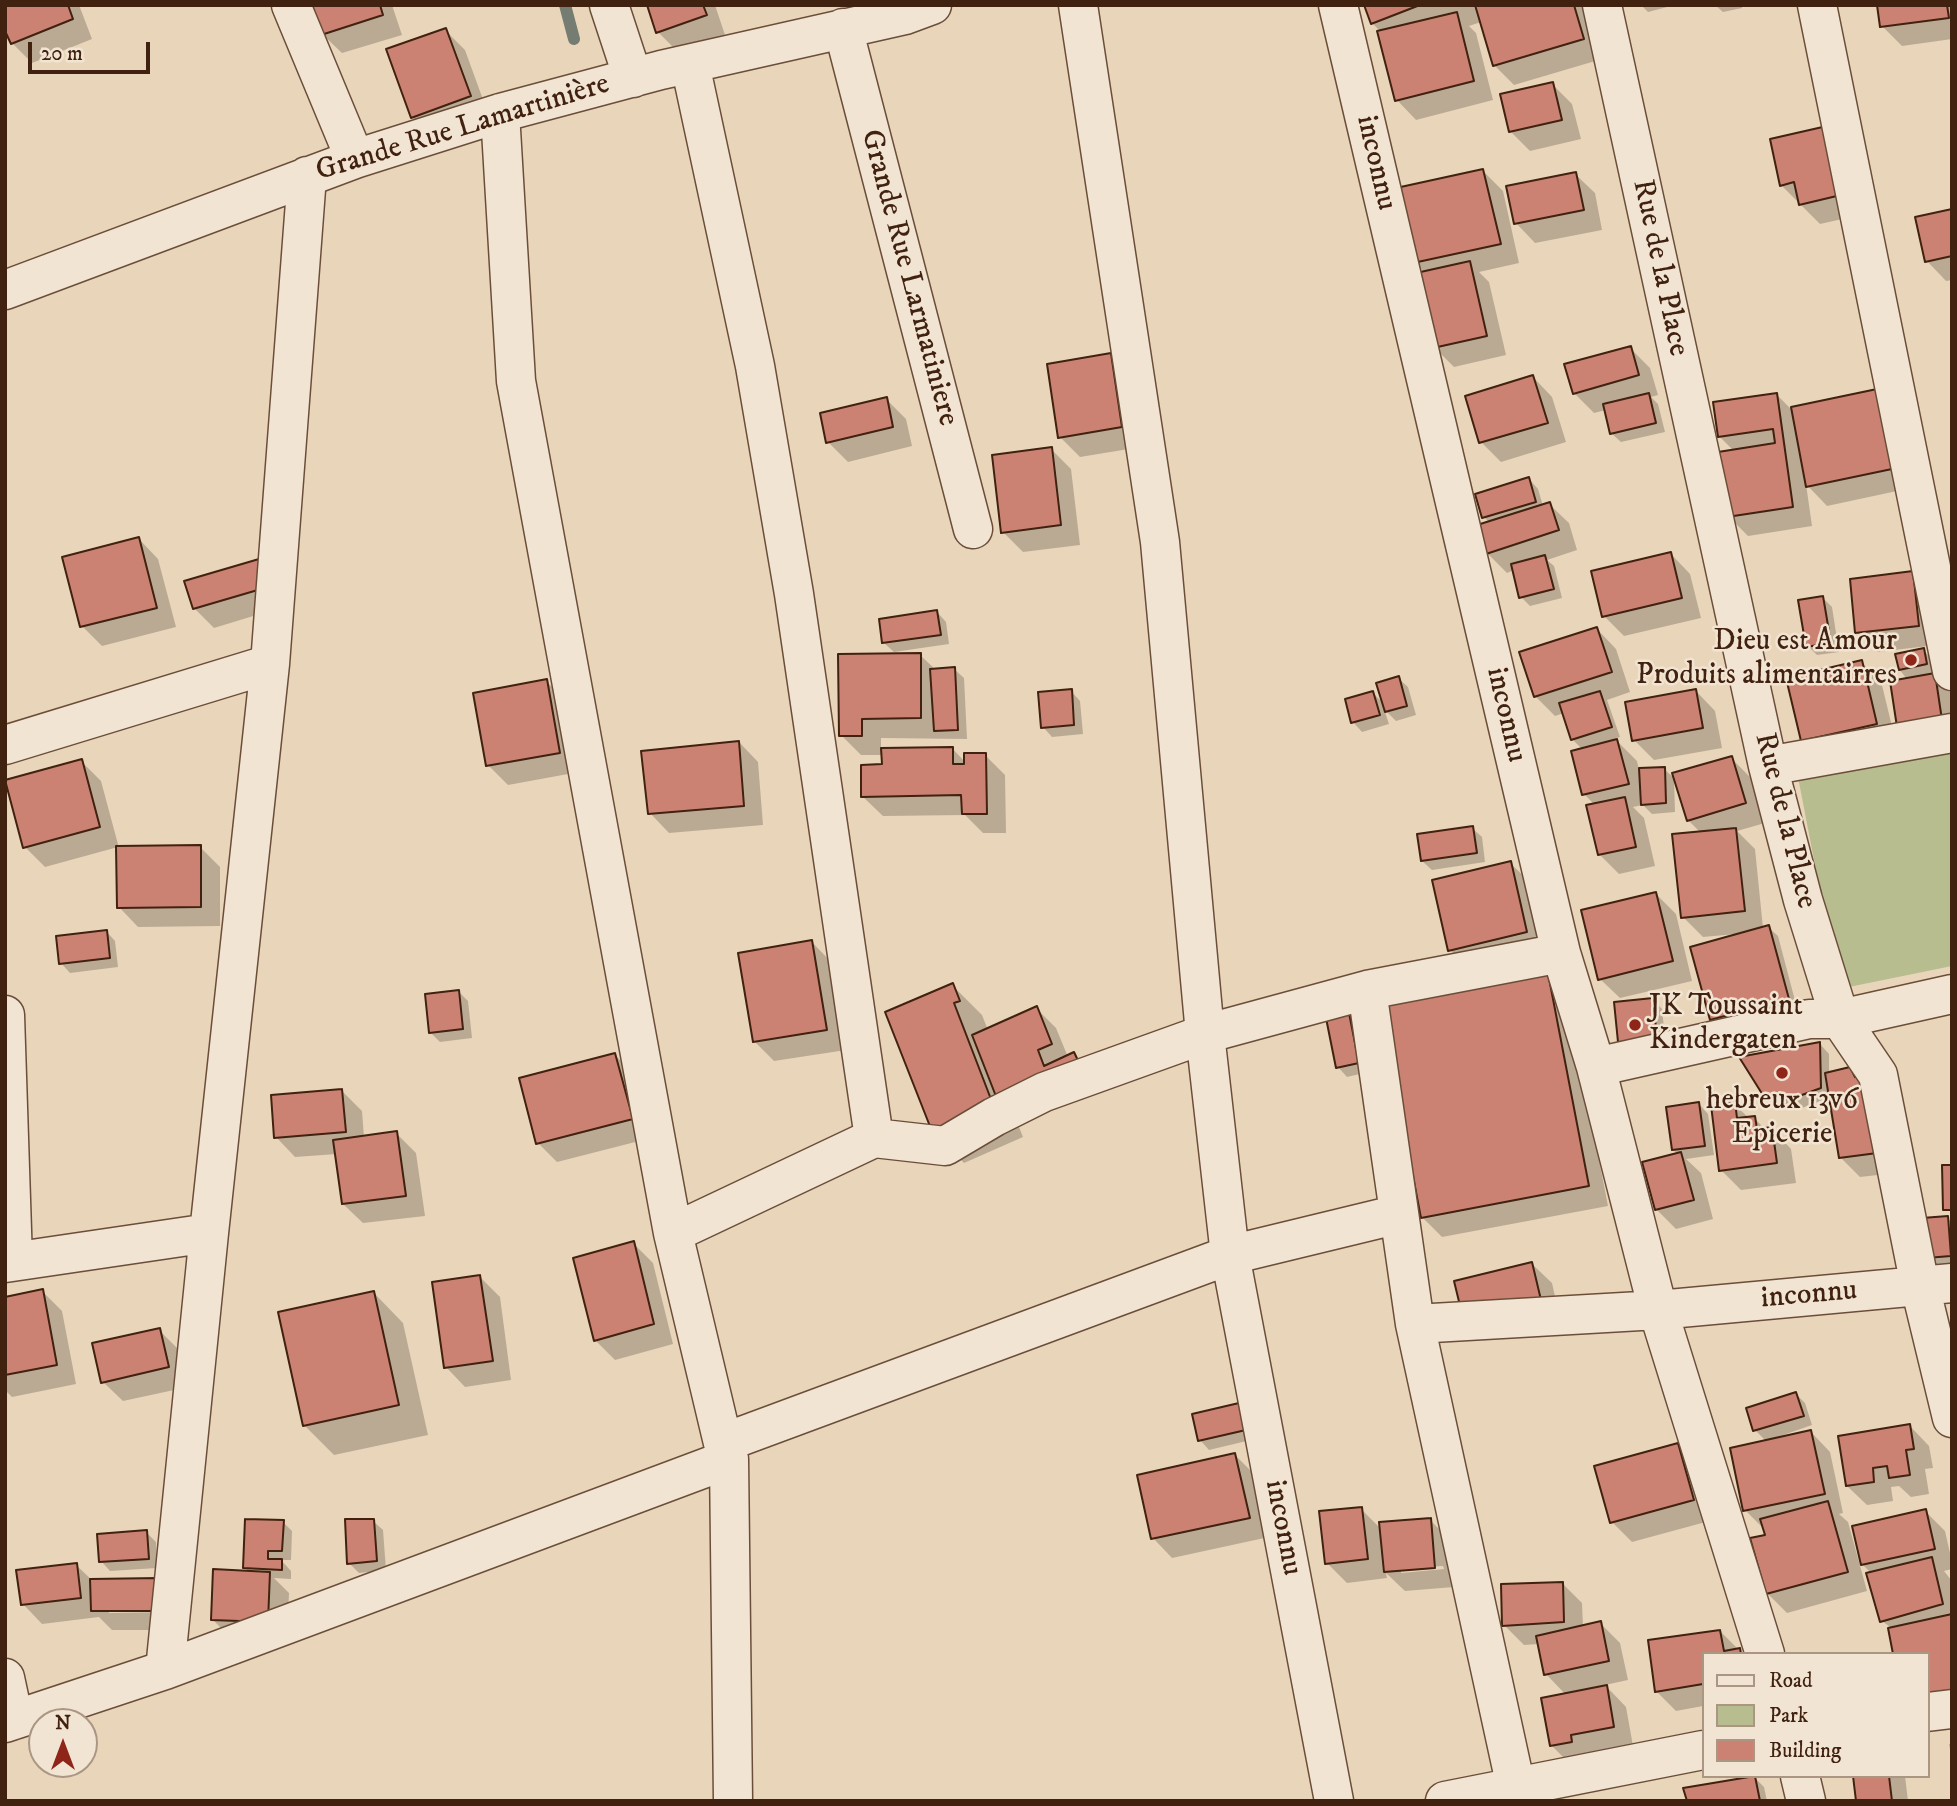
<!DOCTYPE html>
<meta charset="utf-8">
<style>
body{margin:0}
#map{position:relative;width:1957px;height:1806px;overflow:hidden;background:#e9d5ba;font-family:"IM FELL DW Pica",serif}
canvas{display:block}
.frame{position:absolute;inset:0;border:7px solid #41210f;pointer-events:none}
.legend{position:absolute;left:1702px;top:1652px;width:228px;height:126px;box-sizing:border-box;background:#f1e4d2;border:2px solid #ab9684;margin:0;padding:9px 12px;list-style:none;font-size:21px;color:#41210f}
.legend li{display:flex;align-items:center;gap:14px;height:35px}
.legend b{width:35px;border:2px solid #ab9684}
.north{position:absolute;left:28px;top:1708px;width:70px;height:70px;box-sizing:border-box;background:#f1e4d2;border:2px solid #ab9684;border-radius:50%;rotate:0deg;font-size:19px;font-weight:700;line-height:28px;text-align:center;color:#41210f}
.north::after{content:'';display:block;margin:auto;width:24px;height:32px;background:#8f2418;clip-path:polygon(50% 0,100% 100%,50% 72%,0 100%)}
.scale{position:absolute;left:28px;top:42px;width:122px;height:32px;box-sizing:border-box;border:4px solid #41210f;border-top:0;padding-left:9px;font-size:21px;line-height:24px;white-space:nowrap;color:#41210f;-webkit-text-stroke:5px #f1e4d2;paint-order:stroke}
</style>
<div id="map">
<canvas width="1957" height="1806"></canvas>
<div class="frame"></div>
<ul class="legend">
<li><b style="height:9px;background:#f1e4d2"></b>Road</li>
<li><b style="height:19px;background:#b7bd8f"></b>Park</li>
<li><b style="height:19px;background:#cc8273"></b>Building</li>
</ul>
<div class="north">N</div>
<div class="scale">20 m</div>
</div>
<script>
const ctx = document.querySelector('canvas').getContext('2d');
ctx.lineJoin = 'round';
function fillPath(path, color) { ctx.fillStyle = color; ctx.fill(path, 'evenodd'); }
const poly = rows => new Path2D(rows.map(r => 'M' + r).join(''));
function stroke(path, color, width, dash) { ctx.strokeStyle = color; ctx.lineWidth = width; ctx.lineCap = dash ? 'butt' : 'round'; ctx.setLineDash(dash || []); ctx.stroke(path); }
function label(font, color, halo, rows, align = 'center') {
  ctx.font = font + ' "IM FELL DW Pica",serif'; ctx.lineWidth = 5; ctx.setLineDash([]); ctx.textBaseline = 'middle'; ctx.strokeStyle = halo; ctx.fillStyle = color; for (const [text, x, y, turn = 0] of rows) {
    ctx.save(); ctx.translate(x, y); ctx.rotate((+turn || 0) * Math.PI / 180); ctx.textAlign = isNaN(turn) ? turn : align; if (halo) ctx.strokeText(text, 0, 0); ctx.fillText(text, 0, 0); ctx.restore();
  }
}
fillPath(poly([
 [1952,748,1952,966,1839,989,1797,772]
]), '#b7bd8f');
fillPath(poly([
 [5,5,79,5,92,39,32,63,12,43],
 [313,5,392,5,402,35,342,53,322,34],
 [649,5,715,5,725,35,677,51,658,32],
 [1366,5,1587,5,1602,59,1514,85,1494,65,1481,22,1469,26,1476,33,1493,100,1416,120,1397,100,1381,32,1373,24],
 [1641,5,1675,5,1648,12],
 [1715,5,1742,5,1742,8,1723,12],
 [1879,5,1952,5,1952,39,1902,46,1882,26],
 [445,30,465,50,489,116,432,136,412,117],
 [1552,84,1572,104,1581,139,1530,151,1510,131],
 [1772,140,1860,215,1820,224,1781,185],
 [1483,171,1503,191,1519,263,1479,272,1489,282,1506,355,1454,367,1434,347,1425,273,1415,263],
 [1575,174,1595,193,1602,230,1535,243,1516,223],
 [1952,211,1952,280,1946,281,1927,261],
 [1630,348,1650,368,1658,395,1651,397,1658,404,1665,432,1621,442,1611,433,1606,410,1594,413,1574,393],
 [1110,355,1130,375,1141,447,1080,457,1060,437],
 [1533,377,1552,397,1566,442,1501,462,1481,442],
 [1876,391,1911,488,1827,506,1806,484,1812,526,1748,536,1728,516,1734,451,1719,436,1777,395,1791,409],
 [886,399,906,419,912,446,848,462,828,442],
 [1051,449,1071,469,1080,545,1023,552,1003,532],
 [1529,479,1538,489,1543,506,1549,504,1569,523,1577,550,1547,560,1554,566,1562,598,1530,606,1521,597,1514,570,1507,573,1487,553,1490,523,1484,517],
 [139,539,158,559,176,627,102,646,82,626],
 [1671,554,1690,574,1701,618,1624,636,1604,616],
 [258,561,286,606,214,628,194,608],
 [1912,573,1937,645,1877,652,1857,633],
 [1822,597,1832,607,1839,652,1817,655,1808,646],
 [937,612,946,622,949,644,894,652,884,643],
 [1597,629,1616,649,1630,692,1607,700,1620,737,1607,741,1608,744,1617,741,1637,761,1639,770,1664,769,1674,778,1675,812,1652,814,1643,805,1633,807,1644,818,1655,866,1619,874,1599,854,1595,805,1584,794,1583,750,1572,739,1564,713,1555,716,1535,696],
 [1923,650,1933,660,1933,674,1952,693,1952,741,1900,670],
 [920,655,936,670,954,669,964,678,967,739,881,738,881,750,952,748,965,762,985,755,1005,775,1006,833,983,833,965,815,883,816,863,797,884,766,883,755,861,755,841,735],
 [1861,662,1881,681,1896,743,1803,740],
 [1398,678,1408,687,1416,715,1396,721,1384,709,1389,724,1362,732,1353,722,1373,693,1384,704],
 [546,681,566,701,579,772,508,785,488,765],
 [1071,691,1080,701,1083,734,1052,737,1043,727],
 [1696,691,1715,711,1722,748,1654,760,1634,740],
 [739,742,758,762,763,825,669,833,650,813],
 [1731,758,1751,778,1765,823,1737,831,1755,849,1763,928,1768,927,1778,936,1797,1008,1721,1029,1712,1019,1736,934,1703,937,1683,917,1701,833,1688,820],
 [81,761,101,781,119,848,200,847,220,867,220,926,138,927,119,907,118,847,45,867,25,847],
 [1472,828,1482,837,1485,862,1432,870,1422,861],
 [1510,863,1530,882,1545,952,1470,970,1450,950],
 [1656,894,1676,914,1692,981,1620,998,1600,979],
 [106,931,115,941,118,967,70,973,61,963],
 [812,942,831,962,846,1050,774,1061,754,1041],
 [1547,975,1567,995,1608,1206,1442,1237,1422,1217],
 [952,985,982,1015,988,1030,1036,1008,1056,1028,1068,1057,1074,1055,1094,1074,1015,1117,1023,1137,964,1163,934,1133],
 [459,992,468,1001,472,1038,440,1042,430,1032],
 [1653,1000,1662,1009,1667,1057,1630,1061],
 [1348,1010,1357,1019,1368,1072,1347,1077,1338,1067],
 [1820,1044,1829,1054,1829,1074,1850,1069,1858,1078,1904,1172,1860,1177,1840,1157,1830,1097,1802,1108,1778,1109,1768,1099],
 [615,1055,635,1075,651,1138,557,1162,538,1143],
 [342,1091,362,1111,364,1138,396,1133,416,1153,425,1216,363,1223,343,1204,337,1154,295,1157,276,1137],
 [1699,1104,1708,1114,1714,1155,1686,1159,1701,1173,1713,1219,1676,1229,1656,1209,1678,1154,1673,1150],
 [1734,1104,1749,1118,1754,1118,1766,1130,1772,1129,1791,1149,1796,1183,1741,1190,1721,1170],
 [1947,1218,1952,1222,1952,1265,1937,1266,1927,1257],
 [633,1243,653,1263,673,1344,615,1360,595,1340],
 [1532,1264,1552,1283,1560,1319,1484,1337],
 [480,1277,500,1297,511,1380,465,1387,446,1367],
 [42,1291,62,1311,76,1384,12,1397,5,1390,5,1298],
 [374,1293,403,1323,428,1435,334,1455,304,1425],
 [159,1330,179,1350,188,1387,123,1401,103,1382],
 [1796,1394,1805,1403,1812,1425,1766,1441,1755,1430],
 [1239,1405,1255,1439,1209,1450,1200,1440],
 [1910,1426,1929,1446,1933,1468,1925,1469,1929,1494,1911,1497,1899,1486,1891,1487,1893,1501,1867,1505,1847,1486],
 [1811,1432,1830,1452,1843,1513,1839,1514,1848,1522,1867,1591,1787,1613,1767,1593,1767,1536,1765,1530,1745,1510],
 [1677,1445,1697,1464,1713,1520,1632,1542,1612,1522],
 [1235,1455,1255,1475,1269,1537,1172,1558,1153,1538],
 [1361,1509,1381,1529,1430,1520,1450,1540,1454,1587,1405,1591,1386,1573,1387,1578,1347,1583,1327,1563],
 [1443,1566,1444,1569,1401,1573,1401,1569],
 [1925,1511,1945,1531,1952,1562,1952,1569,1944,1571,1952,1581,1952,1717,1927,1654,1882,1621,1871,1573,1861,1563],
 [373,1521,383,1530,386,1570,359,1573,349,1563],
 [283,1522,292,1531,291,1560,281,1560,291,1571,291,1579,274,1578,289,1593,287,1641,232,1639,212,1619,249,1572,244,1567],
 [146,1532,156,1542,157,1568,110,1571,101,1561],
 [76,1565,93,1581,159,1580,179,1630,112,1630,99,1617,42,1624,23,1604],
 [109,1609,168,1609,168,1612,109,1613],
 [1562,1583,1582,1603,1583,1627,1600,1623,1620,1643,1628,1680,1605,1685,1626,1707,1633,1746,1571,1765,1551,1745,1566,1695,1546,1674,1539,1644,1524,1645,1504,1625],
 [1720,1631,1743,1654,1703,1654,1703,1706,1676,1711,1656,1691],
 [1949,1744,1952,1744,1952,1761],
 [1855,1776,1905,1776,1908,1801,1858,1801],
 [1754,1777,1764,1787,1767,1801,1688,1801]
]), '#0003');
stroke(poly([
 [565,5,574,39]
]), '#757c71', 12);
const building = poly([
 [5,5,68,5,73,19,11,44,5,31,5,5],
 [311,5,380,5,383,15,321,35,311,5],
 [647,5,703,5,707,15,656,33,647,5],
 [1364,5,1420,5,1371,24,1364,5],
 [1475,5,1574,5,1584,39,1493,66,1475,5],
 [1877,5,1947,5,1949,18,1880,27,1877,5],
 [1457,12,1474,81,1395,101,1377,31,1457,12],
 [446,28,471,96,411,118,386,49,446,28],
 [1553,82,1562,120,1509,132,1500,94,1553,82],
 [1827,126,1841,195,1799,205,1794,182,1780,186,1770,139,1827,126],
 [1483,169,1501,244,1413,263,1396,188,1483,169],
 [1576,172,1584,210,1514,224,1506,186,1576,172],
 [1952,209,1952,256,1925,262,1915,217,1952,209],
 [1470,261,1487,336,1433,348,1416,273,1470,261],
 [1631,346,1639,375,1573,394,1564,364,1631,346],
 [1111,353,1122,427,1058,438,1047,364,1111,353],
 [1533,375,1548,423,1479,443,1465,396,1533,375],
 [1877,389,1892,469,1806,487,1791,407,1877,389],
 [1649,393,1656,423,1610,434,1603,404,1649,393],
 [1777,393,1793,507,1727,517,1718,452,1775,443,1773,429,1718,437,1713,402,1777,393],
 [887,397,893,427,826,443,820,413,887,397],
 [1052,447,1061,525,1001,533,992,455,1052,447],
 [1529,477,1536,502,1482,518,1475,494,1529,477],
 [1550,502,1559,530,1486,554,1477,525,1550,502],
 [139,537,157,608,80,627,62,557,139,537],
 [1671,552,1682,598,1602,617,1591,571,1671,552],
 [1545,555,1554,589,1519,598,1511,564,1545,555],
 [259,559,268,587,193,609,184,581,259,559],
 [1913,571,1919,626,1855,633,1850,579,1913,571],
 [1823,596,1831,643,1806,647,1798,600,1823,596],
 [937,610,941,635,882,643,879,619,937,610],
 [1597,627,1612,672,1534,697,1519,652,1597,627],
 [1924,648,1927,664,1899,670,1895,654,1924,648],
 [921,653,921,718,862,719,862,736,839,736,838,654,921,653],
 [1862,660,1877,724,1801,741,1786,678,1862,660],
 [955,667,958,730,934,731,930,669,955,667],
 [1935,673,1942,720,1897,727,1890,681,1935,673],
 [1399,676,1407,706,1385,712,1376,683,1399,676],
 [547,679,560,753,486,766,473,693,547,679],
 [1072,689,1074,725,1041,728,1038,692,1072,689],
 [1696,689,1703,728,1632,741,1625,702,1696,689],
 [1373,691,1380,715,1351,723,1345,699,1373,691],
 [1600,691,1612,727,1571,740,1559,703,1600,691],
 [1617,739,1629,784,1582,795,1571,751,1617,739],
 [739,741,744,806,648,814,641,751,739,741],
 [953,747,953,764,964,764,964,753,986,753,987,814,962,814,961,795,861,797,861,765,882,764,881,748,953,747],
 [1732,756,1746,803,1687,821,1672,773,1732,756],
 [82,759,100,827,23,848,5,780,82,759],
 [1665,767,1666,803,1641,805,1639,768,1665,767],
 [1625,797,1636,847,1598,855,1586,805,1625,797],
 [1473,826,1477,853,1421,861,1417,834,1473,826],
 [1736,828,1745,911,1681,918,1672,834,1736,828],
 [201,845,201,907,117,908,116,846,201,845],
 [1511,861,1527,932,1448,951,1432,880,1511,861],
 [1656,892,1673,961,1598,980,1581,910,1656,892],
 [1769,925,1789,999,1710,1020,1690,947,1769,925],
 [107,930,110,958,59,964,56,936,107,930],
 [812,940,827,1030,753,1042,738,953,812,940],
 [1548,973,1589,1186,1421,1218,1380,1005,1548,973],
 [953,983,960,1001,954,1003,994,1107,933,1134,885,1012,953,983],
 [459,990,463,1029,429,1033,425,994,459,990],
 [1653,998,1658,1048,1619,1052,1614,1002,1653,998],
 [1037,1006,1052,1044,1038,1050,1044,1066,1074,1052,1081,1067,999,1104,972,1035,1037,1006],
 [1348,1008,1359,1063,1336,1068,1325,1013,1348,1008],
 [1820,1042,1821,1088,1791,1099,1766,1100,1739,1057,1820,1042],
 [615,1053,633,1119,536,1144,519,1078,615,1053],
 [1850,1067,1855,1077,1871,1073,1885,1152,1839,1158,1825,1073,1850,1067],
 [342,1089,346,1132,274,1138,271,1095,342,1089],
 [1699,1102,1705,1146,1672,1150,1666,1107,1699,1102],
 [1735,1102,1737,1118,1755,1116,1757,1129,1772,1127,1777,1163,1719,1171,1711,1105,1735,1102],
 [397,1131,406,1196,342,1204,333,1140,397,1131],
 [1681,1152,1694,1200,1655,1210,1642,1162,1681,1152],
 [1942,1165,1952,1165,1952,1210,1943,1210,1942,1165],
 [1948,1216,1951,1256,1926,1258,1922,1218,1948,1216],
 [634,1241,654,1324,594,1341,573,1258,634,1241],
 [1532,1262,1541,1300,1463,1318,1454,1281,1532,1262],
 [480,1275,493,1361,444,1368,432,1282,480,1275],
 [43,1289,57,1365,5,1375,5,1297,43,1289],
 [374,1291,399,1405,303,1426,278,1312,374,1291],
 [160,1328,169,1367,101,1383,92,1343,160,1328],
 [1796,1392,1804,1416,1753,1431,1746,1408,1796,1392],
 [1239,1403,1246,1430,1198,1441,1192,1414,1239,1403],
 [1910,1424,1914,1449,1906,1450,1910,1475,1889,1478,1887,1466,1873,1468,1874,1482,1846,1486,1838,1436,1910,1424],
 [1811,1430,1825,1494,1743,1511,1730,1448,1811,1430],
 [1678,1443,1694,1500,1610,1523,1594,1466,1678,1443],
 [1235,1453,1250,1518,1151,1539,1137,1475,1235,1453],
 [1828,1501,1848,1572,1766,1594,1750,1538,1765,1535,1760,1519,1828,1501],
 [1362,1507,1368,1559,1325,1564,1319,1511,1362,1507],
 [1926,1509,1935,1549,1861,1565,1852,1526,1926,1509],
 [1431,1518,1435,1568,1384,1572,1379,1522,1431,1518],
 [245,1519,284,1520,282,1551,268,1551,268,1559,282,1559,282,1570,243,1568,245,1519],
 [345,1519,374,1519,377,1561,347,1564,345,1519],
 [147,1530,149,1559,99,1562,97,1534,147,1530],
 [1932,1557,1943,1604,1880,1622,1866,1573,1932,1557],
 [77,1563,81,1598,21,1605,16,1570,77,1563],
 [213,1569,270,1572,268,1622,211,1620,213,1569],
 [160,1578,160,1611,91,1611,90,1579,160,1578],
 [1563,1582,1564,1622,1502,1626,1501,1584,1563,1582],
 [1952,1614,1952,1694,1927,1699,1927,1654,1893,1654,1888,1628,1952,1614],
 [1601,1621,1609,1661,1544,1675,1536,1636,1601,1621],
 [1720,1630,1724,1651,1740,1648,1741,1654,1703,1654,1703,1684,1655,1692,1648,1640,1720,1630],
 [1607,1685,1614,1727,1571,1735,1572,1742,1550,1746,1541,1698,1607,1685],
 [1755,1776,1760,1801,1687,1801,1683,1788,1755,1776],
 [1853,1776,1889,1776,1892,1801,1856,1801,1853,1776]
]);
fillPath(building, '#cc8273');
stroke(building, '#41210f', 2);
const minor = poly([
 [291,5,355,159],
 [609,5,633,78],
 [1078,5,1160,542,1205,1034,1367,990,1561,953],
 [1338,5,1561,953,1596,1067,1809,1019,1840,1019,1952,994],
 [1602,5,1768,766,1803,900,1840,1019,1878,1075,1920,1286,1952,1418],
 [1817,5,1952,671],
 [843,28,973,529],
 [690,64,755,366,794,594,874,1138,945,1146,994,1117,1044,1092,1205,1034,1230,1255,1334,1801],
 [500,113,516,381,673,1233,874,1138],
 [5,290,355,159,500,113,661,70,905,15,932,5],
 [5,745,270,664],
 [1768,766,1952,733],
 [1367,990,1415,1324,1519,1801],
 [5,1015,13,1261],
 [1596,1067,1658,1310,1765,1654],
 [673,1233,723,1443],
 [5,1263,209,1233,270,664,307,176],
 [1415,1324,1658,1310,1952,1283],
 [165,1670,209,1233],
 [5,1678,14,1720],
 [1927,1712,1952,1709],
 [5,1723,165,1670,729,1459],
 [1800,1776,1806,1801],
 [733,1801,729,1459,723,1443,1230,1255,1399,1214],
 [1445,1801,1703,1750]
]);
stroke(minor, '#6b4e3a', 41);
stroke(minor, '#f1e4d2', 38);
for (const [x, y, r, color] of [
 [1911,660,7,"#8f2418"],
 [1635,1025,7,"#8f2418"],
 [1782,1073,7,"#8f2418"]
]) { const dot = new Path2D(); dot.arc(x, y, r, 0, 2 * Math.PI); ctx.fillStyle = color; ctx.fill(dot); stroke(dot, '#f1e4d2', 2.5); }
label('30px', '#41210f', '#f1e4d2', [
 ["Grande Rue Lamartinière",463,129,-17],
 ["inconnu",1375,163,77],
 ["Rue de la Place",1659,268,78],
 ["Grande Rue Larmatiniere",908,278,75],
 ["inconnu",1505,715,77],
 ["Rue de la Place",1784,821,76],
 ["inconnu",1809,1296,-5],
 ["inconnu",1282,1528,79]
]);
label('30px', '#41210f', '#f1e4d2', [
 ["Dieu est Amour",1897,643],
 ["Produits alimentairres",1897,677],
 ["JK Toussaint",1649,1008,"left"],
 ["Kindergaten",1649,1042,"left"],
 ["hebreux 13v6",1782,1102,"center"],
 ["Epicerie",1782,1136,"center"]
], 'right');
</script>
